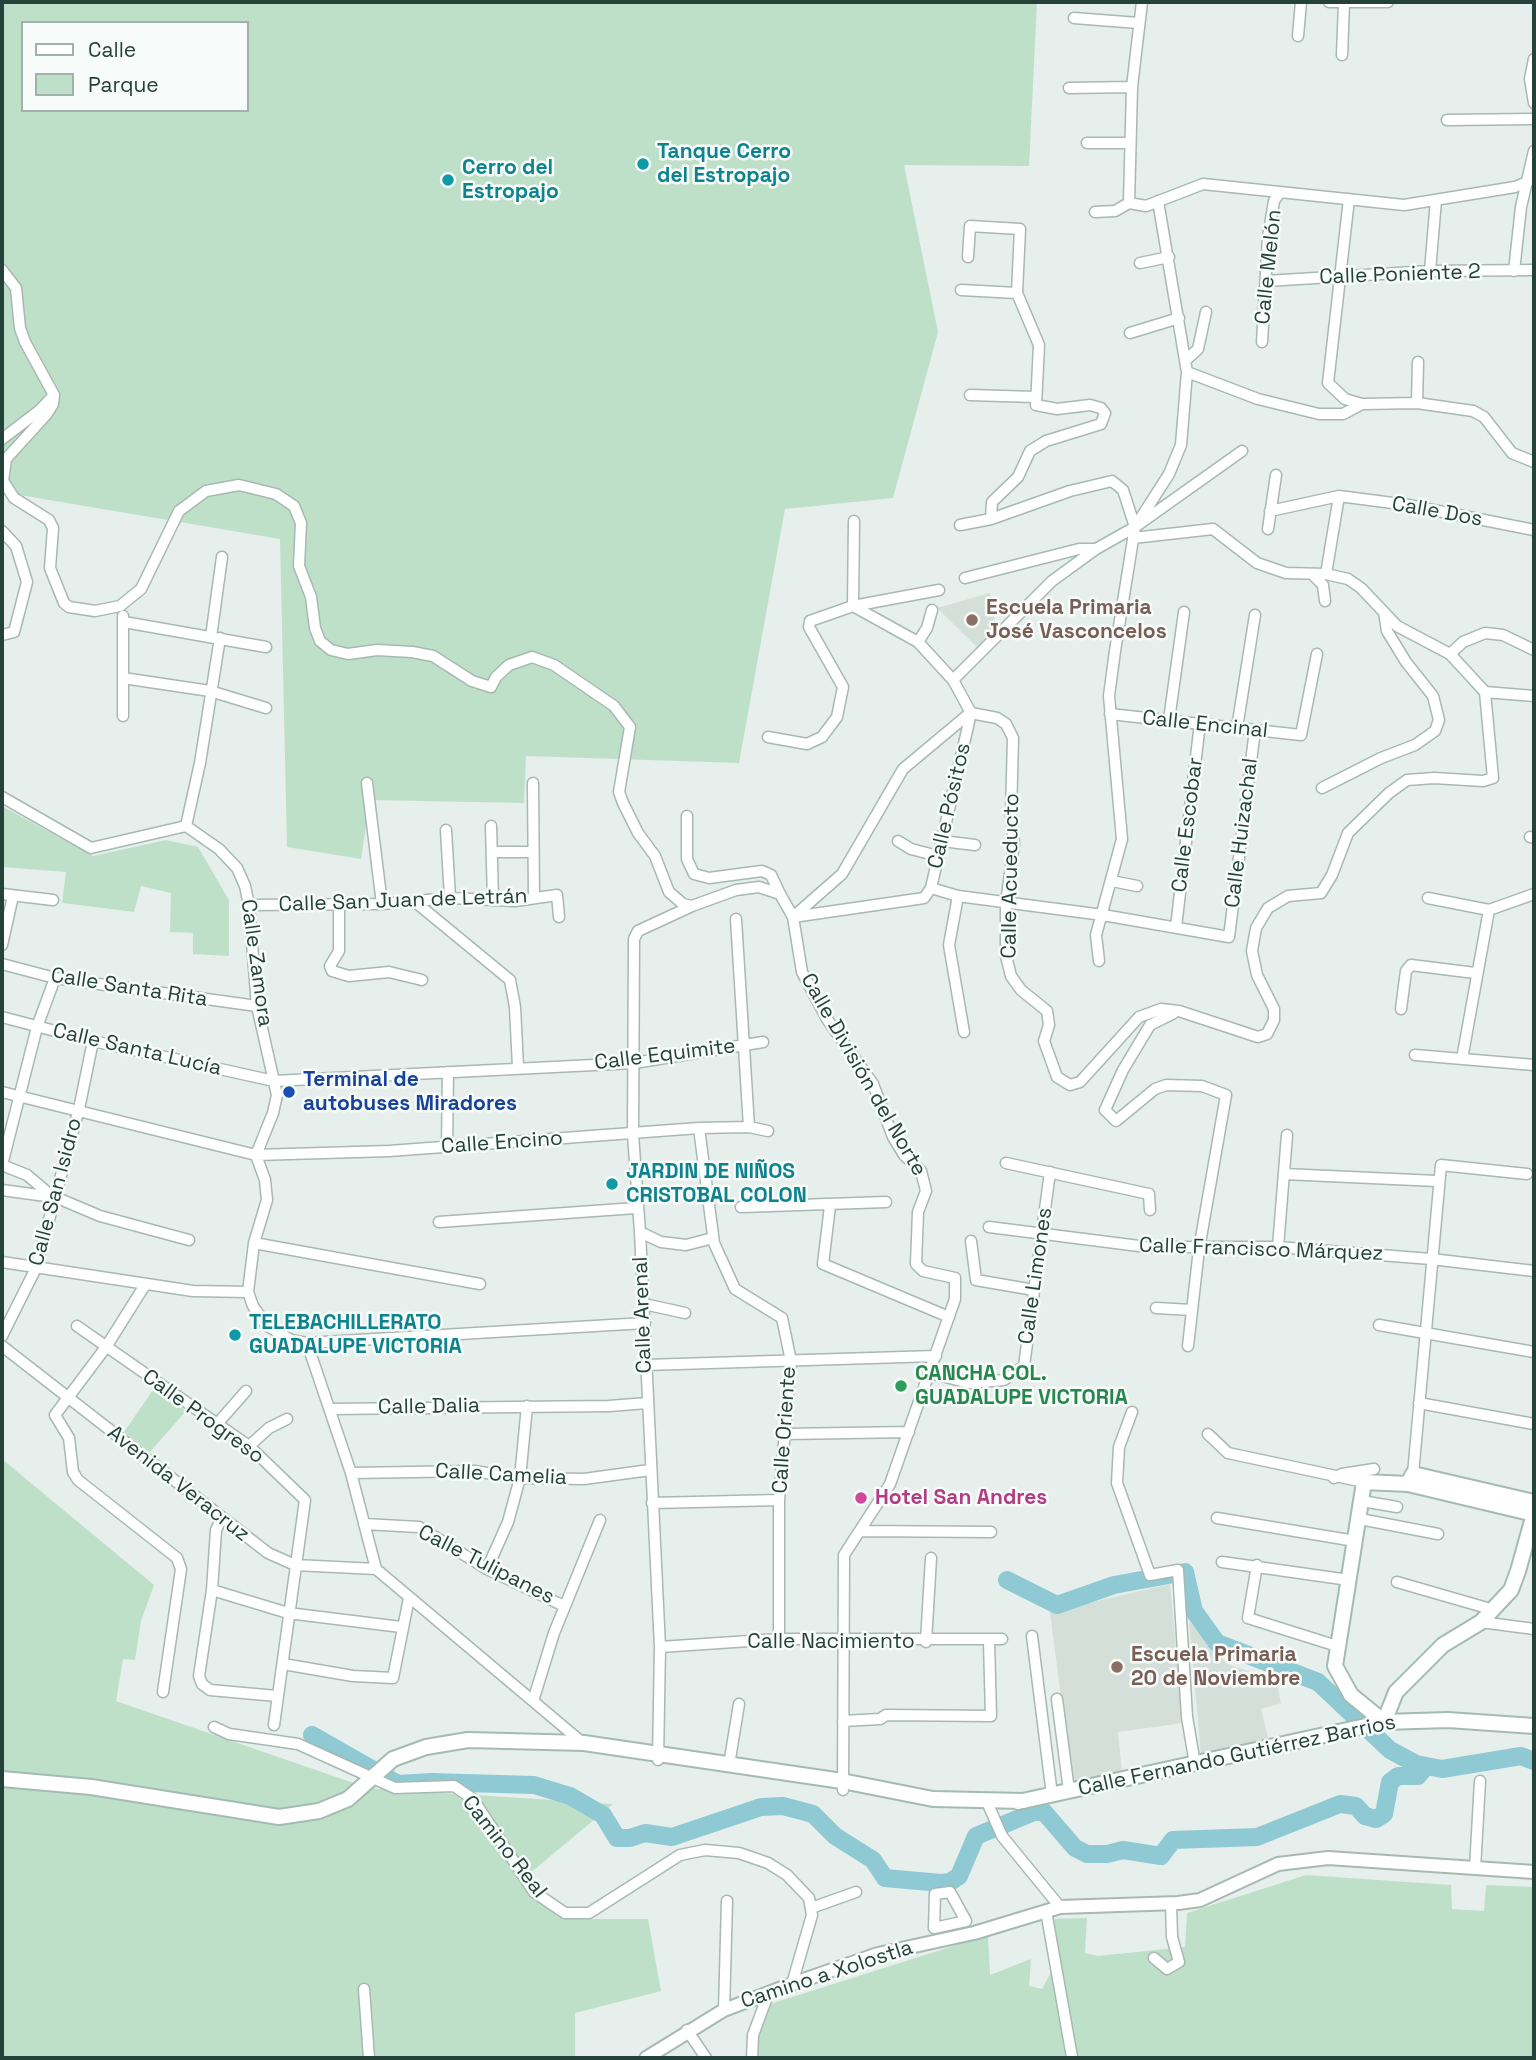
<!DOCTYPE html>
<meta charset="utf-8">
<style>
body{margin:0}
#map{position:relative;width:1536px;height:2060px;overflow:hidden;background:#e6efeb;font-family:"Space Grotesk",sans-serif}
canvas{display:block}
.frame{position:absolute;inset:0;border:4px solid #24423a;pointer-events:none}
.legend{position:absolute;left:21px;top:21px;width:228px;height:91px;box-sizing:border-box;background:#f7fbf9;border:2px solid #a3b1ad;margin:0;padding:9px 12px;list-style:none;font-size:21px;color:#24423a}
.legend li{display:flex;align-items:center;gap:14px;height:35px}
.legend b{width:35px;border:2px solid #a3b1ad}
</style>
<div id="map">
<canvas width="1536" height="2060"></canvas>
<div class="frame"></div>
<ul class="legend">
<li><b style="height:9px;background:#fff"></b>Calle</li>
<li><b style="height:19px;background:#bfe0c8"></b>Parque</li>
</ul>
</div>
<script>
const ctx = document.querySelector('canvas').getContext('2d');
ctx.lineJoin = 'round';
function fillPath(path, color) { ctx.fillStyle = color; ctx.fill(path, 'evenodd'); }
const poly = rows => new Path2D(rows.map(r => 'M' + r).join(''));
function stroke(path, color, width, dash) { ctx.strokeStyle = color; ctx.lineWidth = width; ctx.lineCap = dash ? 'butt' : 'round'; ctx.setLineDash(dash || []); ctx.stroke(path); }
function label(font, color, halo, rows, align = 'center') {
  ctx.font = font + ' "Space Grotesk",sans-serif'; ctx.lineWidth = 5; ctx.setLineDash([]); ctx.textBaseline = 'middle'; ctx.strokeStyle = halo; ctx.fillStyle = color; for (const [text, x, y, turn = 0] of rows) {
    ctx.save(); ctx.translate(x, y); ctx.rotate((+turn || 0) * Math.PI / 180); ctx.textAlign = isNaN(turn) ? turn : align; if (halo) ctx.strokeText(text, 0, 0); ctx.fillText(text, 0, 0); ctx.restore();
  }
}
fillPath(poly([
 [990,593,997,633,980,650,937,608],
 [1170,1584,1183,1723,1118,1732,1122,1773,1072,1783,1050,1612],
 [1189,1621,1227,1664,1276,1680,1281,1703,1261,1709,1268,1738,1201,1755]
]), '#d4dfda');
fillPath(poly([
 [2,2,1037,2,1029,166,904,165,938,332,893,498,785,509,739,763,526,756,524,803,370,800,361,859,287,847,280,539,2,492],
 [23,23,247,23,247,110,23,110],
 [2,806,93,856,166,840,198,847,229,900,229,956,193,954,193,933,170,932,171,893,141,886,134,912,62,903,66,872,2,867],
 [155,1387,186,1411,150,1452,124,1432],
 [2,1459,154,1585,141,1621,135,1660,123,1659,116,1701,368,1788,613,1804,523,1879,568,1919,648,1919,661,1991,575,2013,575,2058,2,2058],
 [1306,1875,1451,1885,1452,1909,1484,1911,1486,1885,1534,1887,1534,2058,749,2058,764,2006,988,1935,990,1975,1031,1959,1029,1986,1042,1989,1054,1967,1050,1919,1087,1918,1085,1953,1098,1956,1185,1947,1187,1913]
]), '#bfe0c8');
stroke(poly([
 [1007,1580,1057,1605,1114,1585,1185,1572,1194,1611,1217,1643,1318,1682,1390,1750,1416,1764,1442,1769,1521,1756,1534,1761],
 [312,1735,398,1784,431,1782,534,1785,570,1796,603,1815,617,1838,630,1838,645,1833,672,1837,761,1807,783,1806,813,1814,835,1836,873,1860,885,1878,941,1883,950,1882,959,1876,976,1836,1034,1812,1044,1812,1075,1848,1087,1854,1107,1854,1123,1850,1161,1856,1173,1840,1257,1837,1340,1804,1356,1806,1365,1816,1376,1819,1384,1814,1390,1782,1398,1776,1418,1776,1426,1766]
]), '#8ec9d4', 18);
const minor = poly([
 [1329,2,1388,2],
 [1074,18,1138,23],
 [1298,36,1301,2],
 [1342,55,1344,4],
 [1534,59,1530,79,1534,103],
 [1069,88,1132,87],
 [1447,120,1534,119],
 [1087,143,1129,143],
 [1349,199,1328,383,1345,399,1362,404,1417,403,1473,411,1484,417,1512,453,1534,462],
 [1129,203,1146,206,1203,184,1404,205,1515,187,1534,179],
 [1129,203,1132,87,1142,2],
 [1095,212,1115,211,1129,203],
 [968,257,970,226,1020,229,1017,293,1039,345,1036,405,1057,409,1090,405,1101,408,1105,413,1101,424,1046,441,1030,451,1018,477,992,502,991,519],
 [1140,263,1169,257],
 [2,270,16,288,20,328,25,342,54,395,40,410,2,439],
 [1430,271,1436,200],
 [1514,271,1521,207,1534,151],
 [1266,281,1430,271,1534,270],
 [961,290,1017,293],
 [1130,333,1179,318],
 [1262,342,1268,237,1274,201,1280,192],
 [1186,360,1198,349,1206,312],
 [1187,372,1258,399,1319,414,1343,414,1362,404],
 [54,395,53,404,46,415,6,459,3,481,14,498,49,520,53,528,50,568,64,603,69,607,95,611,120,606,141,589,179,511,206,491,239,485,276,494,294,506,301,523,299,566,311,597,315,628,320,641,331,650,348,654,377,650,412,652,433,656,472,681,491,687,496,677,509,665,532,657,554,665,614,706,630,727,619,792,623,803,638,833,655,856,669,892,683,904,692,906,736,890,759,887,780,894,793,917,924,898,931,888,971,713],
 [970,395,1035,397],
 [1417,403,1418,362],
 [1270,511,1339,496,1408,505,1534,530],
 [960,525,991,519,1070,491,1112,481,1123,490,1135,527],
 [1268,529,1276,475],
 [2,531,16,546,27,582,14,632,2,635],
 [1312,574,1323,585,1325,601],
 [1326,574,1339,496],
 [965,578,1079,549,1096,549],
 [853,606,918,642,953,680,971,713],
 [853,606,854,521],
 [123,616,123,716],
 [124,622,266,647],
 [211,637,222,557],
 [918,642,927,628,932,610],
 [1450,654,1463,642,1485,633,1503,635,1534,650],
 [123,678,210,691,266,708],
 [953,680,1052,581,1096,549,1135,527,1242,451],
 [1485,692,1534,696],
 [971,713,997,718,1006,724,1013,738,1011,815,1014,844,1006,903,1006,956,1011,976,1021,990,1047,1011,1049,1025,1044,1041,1057,1077,1070,1085,1080,1082,1139,1017,1161,1009,1179,1011,1258,1037,1267,1034,1274,1020,1274,1009,1257,975,1252,951,1256,928,1268,908,1288,896,1321,893,1332,875,1348,833,1389,793,1407,780,1434,778,1483,781,1493,778,1485,692,1450,654,1397,626,1361,588,1348,579,1326,574,1286,573,1257,563,1213,529,1133,538],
 [1110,714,1301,735,1317,654],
 [1169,720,1184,612],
 [1237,728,1255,615],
 [768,737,807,744,822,737,837,717,843,687,809,627,810,621,853,606,939,590],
 [367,783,382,904],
 [533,783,534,898],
 [1322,788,1381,758,1415,745,1435,731,1439,720,1433,696,1406,662,1387,631,1384,612],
 [2,797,91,848,186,826],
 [687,816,687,859,694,874,709,878,762,871,771,875,780,894],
 [186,826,219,849,237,868,245,886,249,905,257,1006,277,1095,273,1113,256,1155,265,1180,267,1200,254,1243,248,1292,253,1306,266,1325,291,1340,307,1343,645,1323],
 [186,826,200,763,220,638],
 [491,826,493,900],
 [446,830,450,898],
 [1530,837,1534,838],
 [898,841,911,849,938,856],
 [942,841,975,845],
 [493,852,532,852],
 [1112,881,1137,886],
 [931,888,958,896,1103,915,1229,937,1255,730],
 [2,894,53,900],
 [958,896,949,945,964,1032],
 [1428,898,1489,910],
 [414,901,510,980,515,1007,518,1067],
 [249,905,382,904,450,898,515,901,557,895,559,917],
 [339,905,339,951,330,966,332,971,349,976,389,972,422,980],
 [1489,910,1534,894],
 [736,919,749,1127],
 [1176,927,1200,723],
 [2,945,13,896],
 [1099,961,1096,935,1122,839,1109,696,1115,651,1135,527,1169,474,1181,445,1187,372,1158,201],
 [2,964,55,978,257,1006],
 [1401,1009,1406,971,1411,965,1475,973],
 [1174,1013,1150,1025,1123,1070,1105,1110,1116,1121,1155,1089,1166,1085,1202,1086,1226,1095,1199,1249,1188,1346],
 [2,1017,93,1041,274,1081,634,1063,763,1042],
 [1415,1055,1534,1065],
 [1462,1059,1489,910],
 [2,1092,256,1155,389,1151,699,1128,749,1127,768,1131],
 [699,1128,714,1243,735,1289,782,1318,791,1361,779,1500,779,1639],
 [447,1147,448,1072],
 [1006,1163,1149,1194,1150,1210],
 [1284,1174,1437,1181],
 [2,1190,53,1197],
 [53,1197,27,1175,2,1165,37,1027,55,978],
 [55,1197,100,1216,189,1240],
 [830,1206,823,1264,949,1317],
 [741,1207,886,1202],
 [439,1222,636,1208],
 [989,1227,1147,1247,1278,1247,1431,1259,1534,1271],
 [640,1232,661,1242,686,1245,713,1238],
 [971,1241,976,1280,1034,1290],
 [254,1243,480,1284],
 [1278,1247,1287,1135],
 [2,1262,193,1291,248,1292],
 [145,1285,106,1347,55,1415,69,1438,73,1472,78,1480,177,1558,181,1569,163,1692],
 [644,1304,685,1313],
 [1156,1308,1192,1310],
 [1379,1325,1534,1352],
 [77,1326,249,1446,305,1500,274,1725],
 [2,1336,36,1268,79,1109,93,1041],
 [307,1343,351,1473,376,1569],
 [2,1346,268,1553,295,1565,376,1569],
 [645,1365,936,1356],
 [930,1373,969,1383,1004,1380,1024,1366,1050,1172],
 [1419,1403,1534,1424],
 [330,1409,609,1406,647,1403],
 [1132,1412,1119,1447,1117,1483,1150,1575,1178,1570,1187,1717,1195,1764],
 [217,1424,246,1391],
 [785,1434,909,1432],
 [1208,1434,1228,1453,1364,1482],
 [249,1446,269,1428,287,1419],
 [351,1473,474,1471,520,1478,584,1479,650,1470],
 [1413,1474,1441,1165,1527,1174],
 [1334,1478,1342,1474,1374,1469],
 [1362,1501,1397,1507],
 [652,1503,779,1500],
 [222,1518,216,1530,212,1590,199,1676,202,1684,210,1690,277,1696],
 [1217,1518,1355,1541],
 [1360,1519,1438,1534],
 [364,1524,419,1527,487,1569,564,1606],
 [860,1531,991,1532],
 [1222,1562,1349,1580],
 [1257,1565,1248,1618,1337,1646],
 [376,1569,584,1744],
 [487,1569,508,1522,520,1478,527,1406],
 [1397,1582,1494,1610],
 [212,1590,288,1613,401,1627],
 [1481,1622,1534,1629],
 [1032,1636,1052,1795],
 [926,1642,931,1558],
 [660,1647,779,1639,1002,1639],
 [283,1664,353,1676,393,1678,409,1598],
 [1057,1699,1069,1791],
 [533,1701,554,1633,600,1520],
 [843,1721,880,1719,886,1715,991,1716,989,1641],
 [214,1727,229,1734,298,1744,395,1788,454,1786,473,1799,534,1892,565,1913,589,1913,680,1855,705,1850,739,1853,768,1863,787,1875,809,1898,812,1915,792,1984],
 [658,1760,660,1647,640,1232,633,1134,634,939,638,931,692,906],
 [729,1765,739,1704],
 [843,1790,844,1555,890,1484,955,1299,955,1278,923,1271,916,1264,918,1212,926,1191,921,1171,904,1155,893,1137,873,1084,827,1019,802,972,793,917,842,874,903,769,970,713],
 [987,1802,1002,1836,1060,1907],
 [1475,1869,1480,1781],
 [950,1892,966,1921,934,1928,935,1894,950,1892],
 [811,1908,856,1892],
 [1046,1911,1072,2057],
 [1154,1958,1167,1969,1179,1962,1172,1937,1171,1904],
 [364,1989,369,2058],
 [724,2010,727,1901],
 [687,2030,706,2058],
 [752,2058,753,2035,769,1992]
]);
const tertiary = poly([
 [646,2058,724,2010,792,1984,878,1954,974,1933,1060,1907,1178,1903,1200,1900,1278,1864,1328,1858,1534,1872]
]);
const secondary = poly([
 [1408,1484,1413,1474,1534,1502],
 [1534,1513,1534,1514,1518,1571,1511,1590,1481,1622,1443,1645,1396,1692,1384,1722,1351,1695,1335,1666,1364,1482,1408,1484,1534,1514],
 [2,1779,91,1787,279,1817,319,1811,348,1799,393,1759,426,1747,468,1740,584,1743,842,1781,933,1799,1024,1801],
 [1018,1802,1384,1722,1448,1720,1534,1726]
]);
stroke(minor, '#a8b8b2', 13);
stroke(tertiary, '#a8b8b2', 16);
stroke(secondary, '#a4bbb3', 18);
stroke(minor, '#fff', 10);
stroke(tertiary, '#fff', 12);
stroke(secondary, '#fff', 14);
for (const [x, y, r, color] of [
 [643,164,7,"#0f9aa8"],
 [448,180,7,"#0f9aa8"],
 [972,620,7,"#8d6e63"],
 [289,1092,7,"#1a4fb4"],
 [612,1184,7,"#0f9aa8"],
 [235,1335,7,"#0f9aa8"],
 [901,1386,7,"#2e9e5b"],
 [861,1498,7,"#d1479c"],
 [1117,1667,7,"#8d6e63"]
]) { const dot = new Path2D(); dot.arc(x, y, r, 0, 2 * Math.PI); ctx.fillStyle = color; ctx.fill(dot); stroke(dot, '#f7fbf9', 2.5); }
label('bold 21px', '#0d838f', '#f7fbf9', [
 ["Tanque Cerro",657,152],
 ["del Estropajo",657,176],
 ["Cerro del",462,168],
 ["Estropajo",462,192],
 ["JARDIN DE NIÑOS",626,1172],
 ["CRISTOBAL COLON",626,1196],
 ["TELEBACHILLERATO",249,1323],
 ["GUADALUPE VICTORIA",249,1347]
], 'left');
label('21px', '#24423a', '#f7fbf9', [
 ["Calle Melón",1269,267,-84],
 ["Calle Poniente 2",1400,275,-2],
 ["Calle Dos",1437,512,10],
 ["Calle Encinal",1205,725,6],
 ["Calle Pósitos",950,806,-77],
 ["Calle Escobar",1188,825,-83],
 ["Calle Huizachal",1242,833,-83],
 ["Calle Acueducto",1011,876,-89],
 ["Calle San Juan de Letrán",403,901,-2],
 ["Calle Zamora",256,963,82],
 ["Calle Santa Rita",129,988,9],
 ["Calle Santa Lucía",137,1050,13],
 ["Calle Equimite",665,1055,-7],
 ["Calle División del Norte",863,1075,60],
 ["Calle Encino",502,1143,-4],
 ["Calle San Isidro",56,1192,-75],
 ["Calle Francisco Márquez",1261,1250,2],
 ["Calle Limones",1036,1276,-82],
 ["Calle Arenal",643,1315,-92],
 ["Calle Dalia",429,1407,-1],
 ["Calle Progreso",203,1417,36],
 ["Calle Oriente",785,1430,-86],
 ["Calle Camelia",501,1475,3],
 ["Avenida Veracruz",178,1484,38],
 ["Calle Tulipanes",486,1565,27],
 ["Calle Nacimiento",831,1642],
 ["Calle Fernando Gutiérrez Barrios",1237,1756,-12],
 ["Camino Real",504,1847,52],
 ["Camino a Xolostla",827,1975,-18]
]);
label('bold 21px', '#785e54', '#f7fbf9', [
 ["Escuela Primaria",986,608],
 ["José Vasconcelos",986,632],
 ["Escuela Primaria",1131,1655],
 ["20 de Noviembre",1131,1679]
], 'left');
label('bold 21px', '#164399', '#f7fbf9', [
 ["Terminal de",303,1080],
 ["autobuses Miradores",303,1104]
], 'left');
label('bold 21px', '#27864d', '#f7fbf9', [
 ["CANCHA COL.",915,1374],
 ["GUADALUPE VICTORIA",915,1398]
], 'left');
label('bold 21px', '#b23c85', '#f7fbf9', [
 ["Hotel San Andres",875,1498]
], 'left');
</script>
